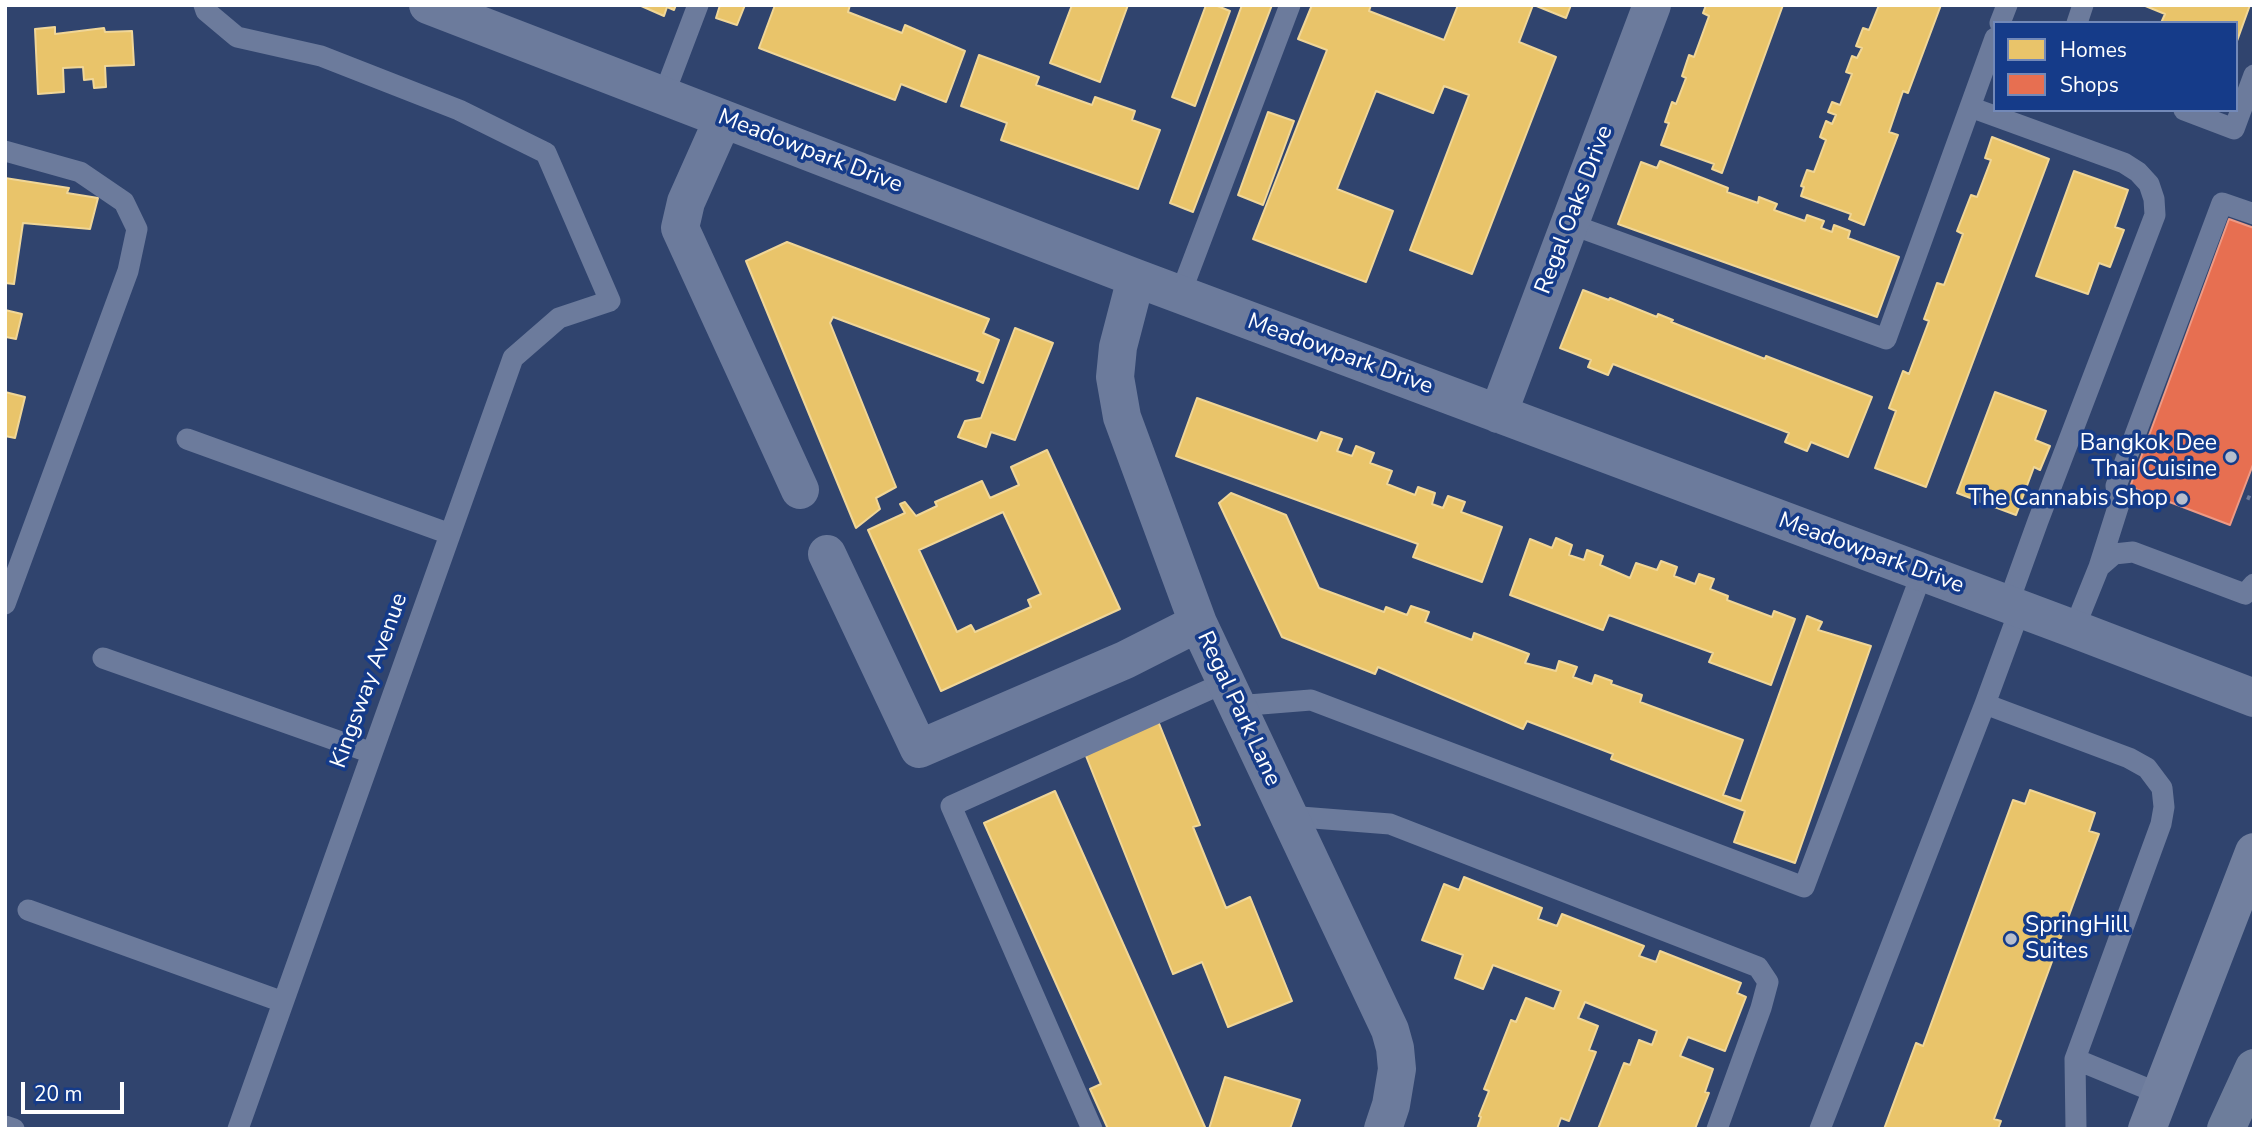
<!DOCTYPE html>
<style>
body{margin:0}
#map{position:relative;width:2259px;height:1134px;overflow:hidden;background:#30446e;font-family:"Nunito Sans",sans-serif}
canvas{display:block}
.frame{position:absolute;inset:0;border:7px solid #fff;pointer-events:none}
.legend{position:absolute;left:1993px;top:21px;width:245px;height:91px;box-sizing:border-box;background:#153b89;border:2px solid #7389b8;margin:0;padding:9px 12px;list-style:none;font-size:21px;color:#fff}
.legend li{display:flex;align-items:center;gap:14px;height:35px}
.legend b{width:35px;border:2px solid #7389b8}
.scale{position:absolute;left:21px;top:1082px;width:103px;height:32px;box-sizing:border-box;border:4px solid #fff;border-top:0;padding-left:9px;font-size:21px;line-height:24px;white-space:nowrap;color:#fff;-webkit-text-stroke:5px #153b89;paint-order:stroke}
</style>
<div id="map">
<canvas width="2259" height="1134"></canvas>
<div class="frame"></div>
<ul class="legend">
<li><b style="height:19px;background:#e9c46a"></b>Homes</li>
<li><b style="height:19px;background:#e76f51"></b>Shops</li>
</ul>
<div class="scale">20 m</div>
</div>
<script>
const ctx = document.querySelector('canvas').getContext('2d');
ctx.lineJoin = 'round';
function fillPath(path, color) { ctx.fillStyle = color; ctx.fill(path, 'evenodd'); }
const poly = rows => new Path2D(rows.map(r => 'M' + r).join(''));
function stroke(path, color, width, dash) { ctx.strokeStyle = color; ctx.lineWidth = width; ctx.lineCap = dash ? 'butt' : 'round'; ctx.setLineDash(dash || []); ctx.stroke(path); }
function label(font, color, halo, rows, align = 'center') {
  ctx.font = font + ' "Nunito Sans",sans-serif'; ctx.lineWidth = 7; ctx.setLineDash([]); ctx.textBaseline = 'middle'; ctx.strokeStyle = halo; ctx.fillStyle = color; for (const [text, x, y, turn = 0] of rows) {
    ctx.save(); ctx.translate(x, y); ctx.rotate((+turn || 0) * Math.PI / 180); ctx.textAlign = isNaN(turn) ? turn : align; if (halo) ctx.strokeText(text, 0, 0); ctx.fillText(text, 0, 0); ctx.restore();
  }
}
const homes = poly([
 [639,5,676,5,674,10,667,7,664,16,639,5],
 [720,5,745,5,737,25,716,18,720,5],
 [775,5,850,5,848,12,902,33,905,25,965,51,946,102,901,84,895,100,759,48,775,5],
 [1072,5,1128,5,1100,82,1050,63,1072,5],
 [1206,5,1215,5,1230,11,1195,106,1172,97,1206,5],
 [1242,5,1272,5,1193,212,1170,203,1242,5],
 [1312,5,1371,5,1369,11,1444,40,1458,5,1533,5,1519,42,1556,57,1472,274,1410,250,1469,95,1444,86,1433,113,1376,91,1337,189,1393,211,1366,282,1253,239,1327,50,1298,39,1312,5],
 [1534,5,1571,5,1566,18,1534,5],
 [1706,5,1783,5,1722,173,1712,169,1714,164,1661,145,1669,123,1665,122,1672,102,1676,104,1686,78,1682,76,1689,55,1694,57,1709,16,1703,13,1706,5],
 [1879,5,1941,5,1908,93,1903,91,1889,132,1898,135,1864,225,1849,219,1851,214,1801,196,1804,187,1801,186,1807,170,1814,172,1826,140,1820,137,1826,121,1832,124,1836,115,1828,112,1832,102,1840,105,1852,74,1846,72,1852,56,1857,58,1862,48,1856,46,1863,28,1869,30,1879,5],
 [2143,5,2250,5,2237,41,2236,23,2161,23,2165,14,2143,5],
 [55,27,55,34,104,28,105,32,132,31,134,65,105,66,106,87,94,88,93,79,84,80,83,67,63,68,64,92,38,94,35,29,55,27],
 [979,55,1039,77,1036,85,1092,105,1095,97,1135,111,1132,120,1160,130,1138,189,1001,140,1007,123,961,106,979,55],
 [1268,112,1294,121,1263,205,1238,195,1268,112],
 [1992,137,2049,159,1926,487,1875,468,1896,411,1889,408,1903,371,1909,374,1929,321,1924,319,1937,283,1944,285,1963,234,1957,231,1971,195,1977,197,1991,160,1985,158,1992,137],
 [1660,161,1728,188,1727,192,1758,203,1759,197,1777,204,1774,210,1805,221,1807,215,1824,221,1821,228,1832,232,1834,225,1850,231,1848,238,1899,257,1877,317,1618,224,1641,162,1657,168,1660,161],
 [2074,171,2128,190,2115,227,2124,230,2110,267,2099,263,2088,294,2036,276,2074,171],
 [5,178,69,188,67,193,98,198,90,229,23,223,14,284,5,283,5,178],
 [787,242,989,319,983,333,999,340,983,383,977,380,980,372,833,317,830,323,896,487,876,498,880,509,856,528,746,261,787,242],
 [1583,290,1609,300,1610,298,1657,317,1658,314,1673,320,1671,322,1765,359,1766,356,1872,397,1848,457,1811,442,1807,451,1785,442,1789,433,1613,364,1608,375,1588,367,1591,360,1560,348,1583,290],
 [5,310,22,314,16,339,6,337,5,339,5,310],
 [1015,328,1053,343,1015,440,991,432,986,447,958,437,965,421,981,418,1015,328],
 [5,392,25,397,15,438,5,436,5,392],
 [1995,392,2046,411,2035,440,2050,446,2040,470,2034,467,2016,515,1957,493,1995,392],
 [1197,398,1317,441,1321,432,1342,439,1337,451,1352,456,1356,446,1374,453,1370,463,1392,471,1387,484,1415,495,1418,487,1435,493,1432,504,1443,508,1448,496,1465,502,1461,512,1502,527,1482,582,1413,557,1418,544,1176,456,1197,398],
 [1047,450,1120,609,941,691,868,530,905,513,900,504,905,502,916,516,937,506,935,502,982,481,990,498,1019,485,1011,467,1047,450],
 [1003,512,1041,594,1028,600,1031,607,975,632,971,625,957,632,919,550,1003,512],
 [1231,493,1286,515,1319,588,1384,612,1386,607,1407,615,1411,606,1429,612,1425,622,1472,640,1474,633,1529,654,1525,663,1556,671,1559,661,1577,667,1573,677,1592,684,1595,675,1612,681,1611,684,1642,695,1640,702,1743,740,1723,795,1741,801,1807,616,1822,622,1818,630,1871,646,1795,863,1734,842,1745,811,1611,759,1613,754,1527,721,1523,729,1378,667,1375,674,1282,637,1219,503,1231,493],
 [1556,538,1572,545,1569,555,1584,560,1587,550,1603,556,1600,565,1630,578,1636,563,1657,570,1661,561,1677,567,1674,576,1695,584,1699,574,1714,579,1710,589,1728,596,1727,600,1772,617,1774,611,1795,619,1771,685,1709,662,1713,653,1609,615,1603,630,1510,595,1530,539,1552,548,1556,538],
 [1158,721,1200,825,1193,827,1226,908,1250,897,1292,1001,1228,1027,1202,962,1173,974,1084,751,1158,721],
 [2030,790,2095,813,2089,831,2099,834,1994,1119,2001,1121,1998,1129,1884,1129,1916,1043,1923,1046,2013,800,2025,804,2030,790],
 [1055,791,1205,1127,1202,1129,1108,1129,1090,1089,1101,1084,984,823,1055,791],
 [1464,877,1542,908,1538,919,1557,926,1562,914,1644,946,1639,956,1656,962,1660,951,1741,983,1737,993,1746,997,1725,1051,1688,1037,1680,1056,1713,1069,1705,1092,1709,1093,1695,1129,1598,1129,1624,1063,1630,1065,1639,1040,1652,1045,1657,1031,1585,1002,1578,1018,1598,1026,1589,1050,1596,1052,1569,1121,1561,1118,1557,1129,1477,1129,1481,1117,1479,1116,1489,1091,1484,1089,1511,1020,1516,1022,1526,998,1554,1009,1561,991,1493,965,1483,989,1455,978,1463,955,1422,940,1444,884,1459,890,1464,877],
 [1225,1077,1300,1100,1290,1129,1209,1129,1225,1077]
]);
fillPath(homes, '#e9c46a');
stroke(homes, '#f0d697', 2);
const shops = poly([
 [2229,219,2254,228,2254,462,2230,525,2130,487,2229,219]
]);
fillPath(shops, '#e76f51');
stroke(shops, '#ee9a85', 2);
stroke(poly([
 [2247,497,2254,500]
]), '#6c7b9c', 4.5, [3.5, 5]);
stroke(poly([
 [204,5,206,11,237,37,321,56,459,110,546,153,610,301,559,318,513,358,238,1129],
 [2000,23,2007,5],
 [2077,23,2083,5],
 [663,97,698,5],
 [1970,107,2124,163,2138,172,2149,184,2154,199,2155,215,2038,521,2008,604],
 [2184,110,2234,129,2254,75],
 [5,151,80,172,124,202,137,229,128,271,5,604],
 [1570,224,1886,339,1995,38],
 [1180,295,1290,5],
 [187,439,450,534],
 [2099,567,2119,504,2116,486,2222,203,2254,214],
 [2074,629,2099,567,2114,554,2133,552,2245,594,2254,584],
 [103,658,372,753],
 [1985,704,2129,758,2147,768,2162,788,2164,807,2161,824,2075,1059,2076,1129],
 [1236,706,1311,700,1804,887,1922,573],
 [1288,816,1390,824,1758,967,1768,982,1761,1008,1717,1129],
 [28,910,283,1002],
 [2075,1059,2160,1094],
 [5,1126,14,1129],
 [1092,1129,951,806,1226,682],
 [1820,1129,1985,704,2020,609]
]), '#6c7b9c', 21);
stroke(poly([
 [428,5,1136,278,2074,629,2254,698],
 [723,119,686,202,680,228,800,490],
 [1136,278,1118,347,1115,377,1122,417,1198,623,1390,1030,1395,1048,1397,1069,1391,1105,1383,1129],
 [1498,414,1652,5],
 [827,554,919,749,1125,660,1198,623]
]), '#6c7b9c', 38);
stroke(poly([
 [2147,1129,2254,852]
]), '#72809f', 38);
stroke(poly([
 [2226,1129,2254,1068]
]), '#6d7d9b', 38);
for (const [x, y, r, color] of [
 [2231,457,7,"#b7becc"],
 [2182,499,7,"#b7becc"],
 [2011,939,7,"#b7becc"]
]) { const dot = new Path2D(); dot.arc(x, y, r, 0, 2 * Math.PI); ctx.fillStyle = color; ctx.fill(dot); stroke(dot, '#153b89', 2.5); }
label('23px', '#fff', '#153b89', [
 ["Meadowpark Drive",810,152,21],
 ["Regal Oaks Drive",1575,210,-69],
 ["Meadowpark Drive",1340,355,20],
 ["Meadowpark Drive",1871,554,20],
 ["Kingsway Avenue",370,681,-70],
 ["Regal Park Lane",1238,709,65]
]);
label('23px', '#fff', '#153b89', [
 ["Bangkok Dee",2217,444],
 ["Thai Cuisine",2217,470],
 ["The Cannabis Shop",2168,499],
 ["SpringHill",2025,926,"left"],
 ["Suites",2025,952,"left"]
], 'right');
</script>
